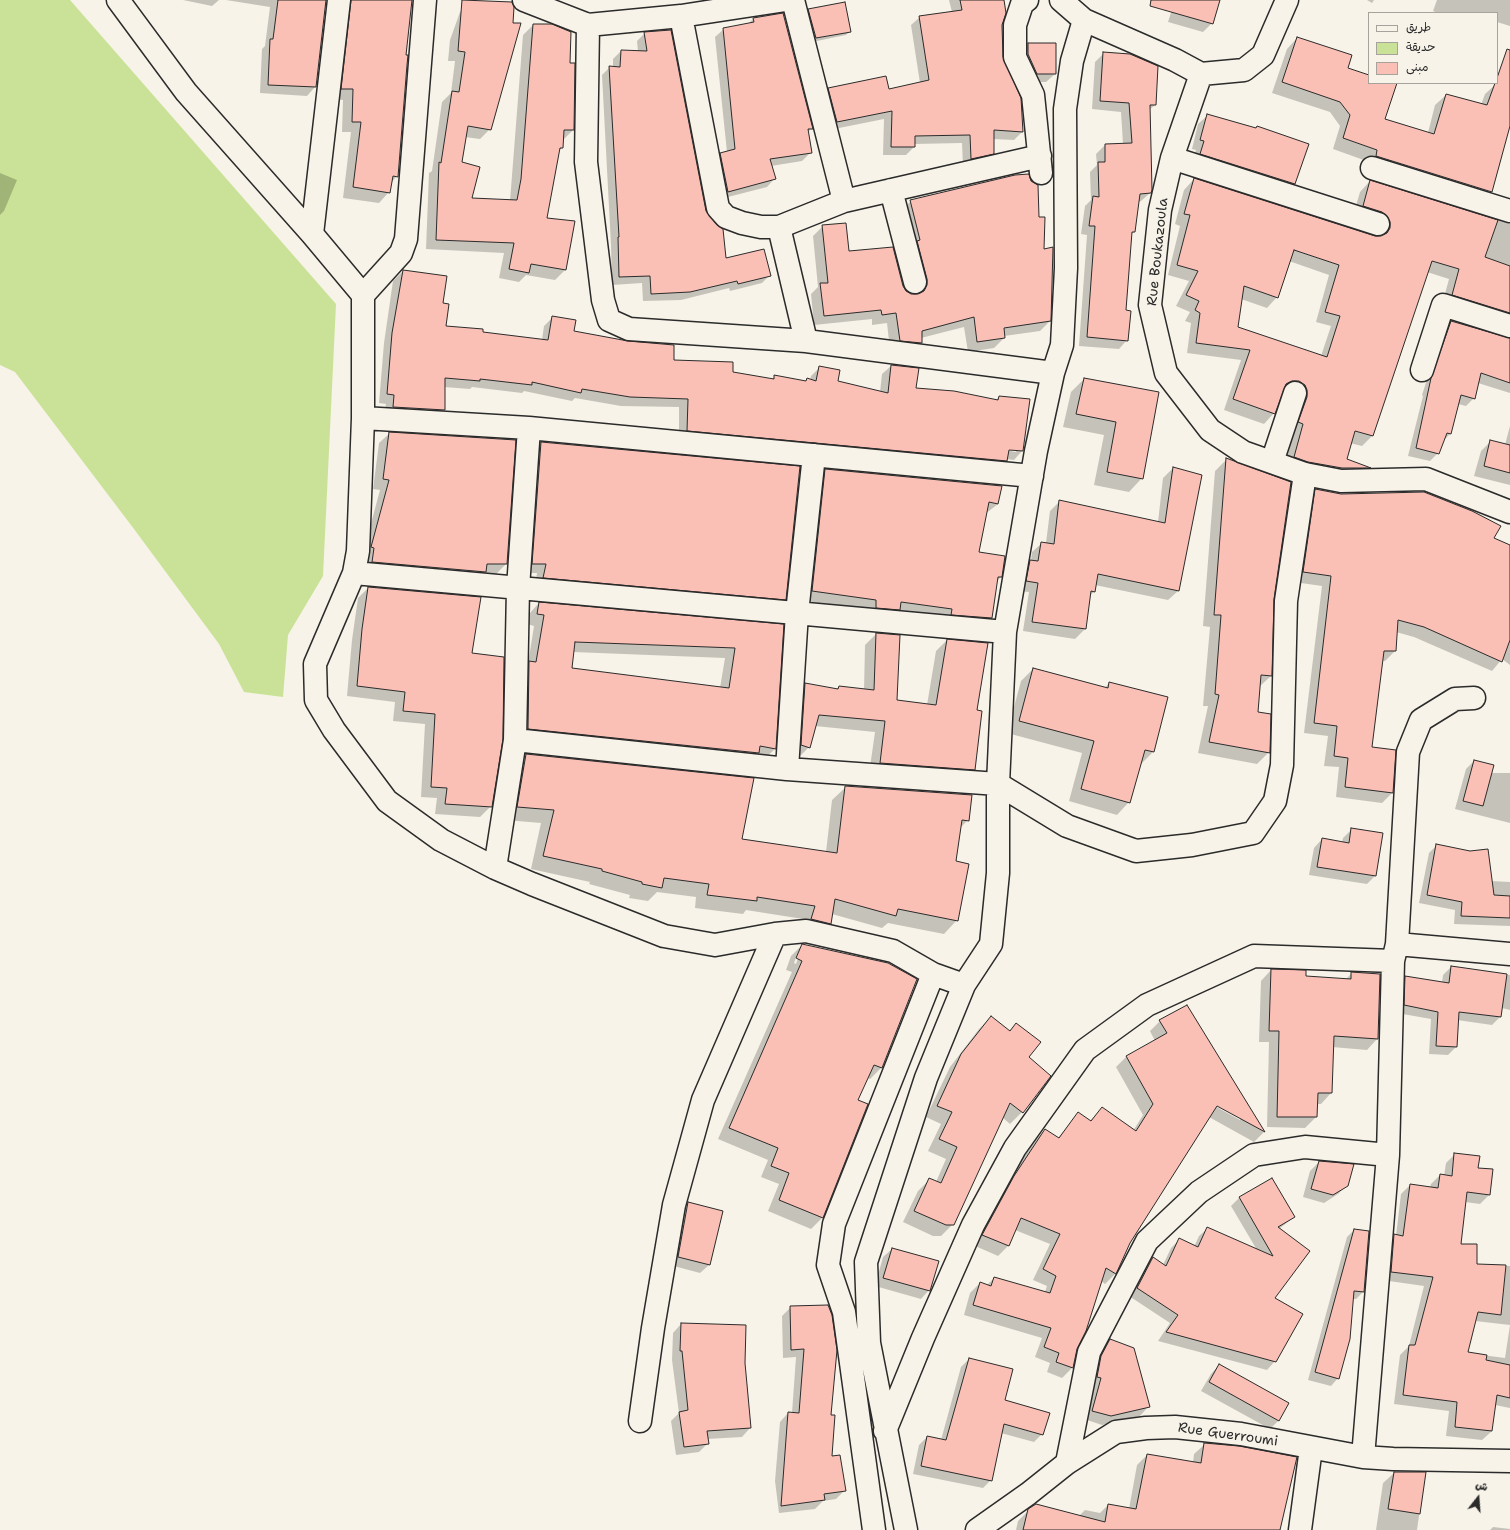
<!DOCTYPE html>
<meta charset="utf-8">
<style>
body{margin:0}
#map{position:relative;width:1510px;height:1530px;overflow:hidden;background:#f7f3e8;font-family:"Shantell Sans","Playpen Sans Arabic",sans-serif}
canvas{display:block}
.legend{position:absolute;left:1368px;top:12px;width:130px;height:72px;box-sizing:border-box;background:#f7f3e8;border:1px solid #a5a39c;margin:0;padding:5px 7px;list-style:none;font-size:12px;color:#2b2b2b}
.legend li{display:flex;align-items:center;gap:8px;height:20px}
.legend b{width:20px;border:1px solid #a5a39c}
.north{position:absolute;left:1458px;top:1478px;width:40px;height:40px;-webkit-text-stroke:3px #f7f3e8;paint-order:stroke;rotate:17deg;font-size:11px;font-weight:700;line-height:16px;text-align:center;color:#2b2b2b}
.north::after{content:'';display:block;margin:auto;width:14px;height:18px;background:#2b2b2b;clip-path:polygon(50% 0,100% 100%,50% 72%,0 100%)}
</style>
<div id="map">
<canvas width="1510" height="1530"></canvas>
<ul class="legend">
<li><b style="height:5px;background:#f7f3e8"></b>طريق</li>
<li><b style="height:11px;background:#cae297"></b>حديقة</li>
<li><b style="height:11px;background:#fabfb5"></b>مبنى</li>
</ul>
<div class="north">ش</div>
</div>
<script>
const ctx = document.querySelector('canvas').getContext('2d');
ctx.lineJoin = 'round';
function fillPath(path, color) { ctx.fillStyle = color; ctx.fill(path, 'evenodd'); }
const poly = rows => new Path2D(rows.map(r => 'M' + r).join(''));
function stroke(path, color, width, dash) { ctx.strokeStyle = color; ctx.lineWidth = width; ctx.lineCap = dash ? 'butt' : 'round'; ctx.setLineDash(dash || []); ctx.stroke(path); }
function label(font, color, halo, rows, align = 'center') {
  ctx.font = font + ' "Shantell Sans",sans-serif'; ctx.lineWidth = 3; ctx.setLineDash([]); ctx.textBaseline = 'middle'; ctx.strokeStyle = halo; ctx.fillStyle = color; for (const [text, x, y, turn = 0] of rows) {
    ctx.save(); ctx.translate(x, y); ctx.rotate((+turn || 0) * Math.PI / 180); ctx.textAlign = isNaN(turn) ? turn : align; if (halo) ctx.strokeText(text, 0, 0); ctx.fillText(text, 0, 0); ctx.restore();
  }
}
fillPath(poly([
 [0,0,70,0,336,304,323,576,288,635,283,697,244,692,219,644,134,529,15,372,0,365]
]), '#cae297');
fillPath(poly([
 [183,0,219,0,212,6],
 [226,0,326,0,315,87,307,96,260,93,262,49,265,46,270,7],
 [347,0,411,0,405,56,397,176,391,183,389,192,379,203,343,198,351,132,342,132,343,100,331,99],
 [949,0,1002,0,1002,58,1023,126,1022,132,1014,140,993,139,993,153,985,162,963,167,962,143,914,144,914,147,906,155,883,155,884,119,829,130,820,98,829,89,888,90,920,83,911,25,920,17,952,12],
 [1175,0,1205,0,1212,23,1203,32,1168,22],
 [1367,0,1374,0,1372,3],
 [1437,0,1510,0,1510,26,1497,22,1497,13,1438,13,1433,11],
 [478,1,511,3,490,129,480,139,465,137,461,163,471,199,510,201,523,35,533,25,569,64,573,130,563,140,562,148,558,151,546,219,574,221,565,270,555,280,526,275,519,282,499,278,504,253,426,249,429,173,432,171,442,102,451,93,455,61,448,61,450,40,460,12,470,2,476,2],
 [809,10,850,31,846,35,812,42,805,14],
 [753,19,812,128,808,132,810,153,802,161,771,166,775,178,767,187,720,199,713,162,721,154,727,152,715,37,724,29,748,24],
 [645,33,705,211,725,260,770,275,762,283,730,291,729,288,681,300,643,301,642,283,612,285,611,245,602,75,610,67,613,67,613,59,621,51,638,52,637,41],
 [1297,38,1346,69,1369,76,1369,83,1390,83,1384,119,1428,133,1435,105,1446,95,1481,105,1485,94,1496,84,1510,89,1510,122,1491,192,1481,202,1333,149,1340,126,1330,112,1272,93,1287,49],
 [1028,44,1055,44,1055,74,1046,82,1028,82,1019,52],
 [1104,53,1155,105,1149,110,1150,193,1141,201,1138,202,1134,232,1131,234,1125,311,1127,340,1119,349,1079,346,1087,235,1081,234,1085,206,1091,200,1090,172,1097,165,1096,154,1105,145,1123,144,1121,112,1092,109,1095,62],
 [1207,116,1308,145,1294,184,1286,192,1192,163,1196,150,1192,149,1198,124],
 [0,173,17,180,4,211,0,215],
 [1194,179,1374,237,1380,237,1380,232,1353,216,1360,192,1370,181,1510,224,1510,323,1442,305,1449,279,1427,272,1372,436,1362,446,1350,443,1345,460,1369,468,1360,478,1284,467,1293,434,1289,433,1288,391,1283,391,1274,413,1264,424,1224,410,1241,360,1187,353,1191,323,1185,321,1190,312,1176,306,1189,281,1168,275,1180,226,1175,224,1184,190],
 [1289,261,1329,275,1316,322,1331,326,1321,356,1237,328,1241,299,1267,308,1277,297],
 [911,201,1038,218,1050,321,1040,331,1004,336,1004,338,994,348,968,352,964,327,921,338,921,343,911,353,890,350,887,323,872,325,872,319,814,325,811,294,818,287,813,236,823,226,848,252,902,286,906,292,911,295,918,295,901,211],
 [403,271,442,304,444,327,542,340,544,326,553,317,573,332,673,361,732,373,771,380,775,376,805,382,807,380,810,380,811,376,820,367,837,382,880,392,882,374,891,366,915,389,996,400,999,397,1022,451,1014,460,1006,459,997,469,679,439,679,407,621,406,575,398,572,401,524,391,522,393,472,387,470,389,444,387,444,410,435,419,384,416,386,404,379,403,384,343,393,281],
 [1004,448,1016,450,1016,452,1004,450],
 [1451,322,1510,338,1510,393,1478,383,1474,398,1466,406,1458,404,1450,434,1443,441,1438,453,1430,461,1408,456,1423,396,1422,395,1443,330],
 [1084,379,1158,393,1142,478,1129,492,1094,485,1104,435,1063,427,1071,392],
 [1510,426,1510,485,1474,476,1481,451,1491,441,1505,445],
 [390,433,506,564,496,574,483,574,475,582,362,572,362,557,380,490,373,489,379,443],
 [541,443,785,599,776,608,535,586,537,573,524,573,532,452],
 [1227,459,1273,599,1271,676,1259,687,1257,713,1269,752,1257,764,1198,753,1208,706,1203,706,1210,627,1203,626,1215,471],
 [1173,468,1201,476,1178,591,1168,600,1095,585,1094,592,1089,596,1085,629,1075,639,1023,631,1029,592,1017,591,1021,570,1031,561,1032,552,1042,543,1046,543,1050,511,1059,502,1158,522,1163,478],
 [825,470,1001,487,998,504,985,514,978,553,1001,577,997,581,991,618,981,628,802,601,815,480],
 [1316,490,1493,539,1510,547,1510,665,1502,659,1492,671,1414,637,1396,632,1395,651,1385,661,1382,661,1371,748,1395,751,1392,793,1382,803,1336,797,1339,767,1324,766,1328,736,1304,733,1322,586,1294,582,1306,500],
 [368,588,470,654,491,806,480,817,435,814,437,798,421,797,425,724,393,721,395,702,347,696,352,640,358,598],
 [539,603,783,625,775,749,764,759,518,739,519,672,528,664,534,626,527,624,529,614],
 [573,652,725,658,720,688,571,669],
 [876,634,899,636,896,700,927,705,936,651,947,640,976,711,974,769,963,780,869,774,875,732,815,726,809,747,798,758,795,695,805,684,836,690,839,687,864,690,865,645],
 [1033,669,1105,688,1109,683,1153,752,1141,764,1129,802,1117,815,1069,801,1082,753,1007,733,1021,681],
 [526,755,741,840,826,852,832,800,846,787,968,820,960,828,955,862,957,920,944,934,888,923,882,928,832,914,830,924,817,937,798,932,803,919,746,910,743,914,695,908,696,897,657,892,648,901,629,898,630,895,589,884,590,882,531,869,541,823,505,820,513,768],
 [1474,761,1491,773,1510,773,1510,823,1455,809,1466,769],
 [1352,829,1375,876,1367,884,1309,875,1314,848,1322,839,1342,843,1343,838],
 [1437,845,1491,881,1510,882,1510,926,1454,924,1455,910,1419,903,1429,853],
 [802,945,888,964,881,1068,870,1079,867,1078,856,1101,867,1105,822,1218,811,1229,768,1211,779,1184,761,1177,768,1160,718,1139,792,972,786,970,791,956],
 [797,955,799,955,796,964,794,963],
 [1451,967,1510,975,1510,1010,1502,1008,1500,1017,1492,1025,1457,1020,1456,1047,1448,1055,1429,1054,1431,1019,1397,1013,1398,985,1405,977,1442,983,1443,975],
 [1271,970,1305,977,1345,980,1352,973,1377,1039,1367,1050,1332,1047,1331,1093,1321,1104,1317,1104,1316,1117,1305,1128,1267,1127,1269,1042,1259,1042,1261,981],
 [1187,1006,1264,1132,1254,1142,1209,1117,1129,1243,1115,1274,1105,1284,1101,1281,1076,1349,1072,1368,1062,1378,1047,1372,1050,1363,1035,1357,1042,1338,964,1315,970,1293,980,1283,987,1285,994,1278,1045,1292,1047,1286,1033,1280,1050,1244,1015,1230,1008,1246,998,1256,973,1245,1004,1187,1035,1140,1045,1130,1058,1138,1078,1113,1090,1121,1102,1108,1133,1131,1143,1115,1116,1067,1127,1056,1155,1041,1150,1031,1160,1021],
 [1213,1103,1240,1118,1240,1120,1213,1105],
 [991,1017,1009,1031,1016,1024,1028,1057,1050,1076,1022,1112,1010,1124,1002,1117,953,1224,941,1236,933,1236,903,1222,918,1191,930,1179,936,1182,946,1159,928,1151,941,1124,926,1117,950,1067,979,1029],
 [1455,1154,1477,1169,1489,1195,1480,1204,1465,1202,1460,1245,1476,1265,1510,1266,1510,1408,1495,1405,1492,1431,1482,1440,1446,1436,1449,1411,1394,1404,1400,1355,1409,1346,1424,1286,1382,1280,1385,1244,1396,1236,1401,1194,1410,1185,1430,1188,1431,1184,1440,1175,1444,1176,1446,1163],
 [1475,1321,1510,1325,1505,1358,1467,1353],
 [1319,1162,1347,1185,1338,1194,1324,1203,1303,1197,1310,1171],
 [1271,1180,1294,1217,1279,1229,1273,1298,1275,1361,1267,1370,1158,1341,1170,1323,1129,1296,1145,1267,1153,1259,1163,1265,1171,1248,1179,1240,1194,1247,1199,1236,1208,1228,1257,1250,1231,1206,1239,1198],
 [688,1203,709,1265,700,1273,670,1265,680,1211],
 [1354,1230,1363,1292,1356,1299,1352,1299,1338,1378,1331,1386,1308,1380,1347,1237],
 [892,1249,929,1290,921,1299,875,1286,883,1257],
 [791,1307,830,1416,831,1457,844,1491,836,1499,823,1501,815,1509,779,1513,775,1481,780,1422,788,1413,792,1413,796,1357,783,1358,782,1316],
 [681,1324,744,1363,750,1428,742,1437,707,1439,708,1443,699,1452,676,1455,671,1421,679,1413,672,1360,673,1333],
 [1110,1340,1148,1407,1140,1416,1102,1425,1084,1419,1089,1385,1101,1349],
 [969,1359,1004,1400,1042,1434,1034,1442,1001,1433,991,1480,983,1488,913,1474,919,1445,927,1437,941,1440,961,1367],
 [1219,1365,1279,1420,1270,1429,1201,1391,1211,1374],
 [1205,1444,1276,1530,1016,1530,1018,1521,1029,1510,1079,1516,1085,1510,1100,1513,1108,1505,1129,1509,1137,1465,1147,1455,1193,1463,1194,1454],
 [1394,1473,1425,1473,1417,1530,1376,1530,1383,1483],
 [1493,1527,1510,1529,1510,1530,1490,1530]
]), '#0003');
const building = poly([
 [278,0,326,0,316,87,268,85,270,39,273,39,278,0],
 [351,0,412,0,406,55,408,55,407,65,398,177,393,176,390,193,353,187,361,122,352,122,353,89,341,89,351,0],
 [462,0,512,2,514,7,513,23,521,23,491,130,468,126,462,162,480,167,472,198,517,200,521,179,533,24,552,24,571,32,570,63,575,63,574,130,564,130,563,148,560,148,547,218,575,221,566,270,531,264,529,273,509,269,514,243,436,240,439,162,441,163,452,91,459,92,465,52,458,51,462,0],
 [960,0,1004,0,1006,13,1002,25,1003,57,1021,98,1023,132,994,130,994,154,971,159,970,135,915,136,915,147,891,147,892,111,837,122,828,88,886,76,889,89,929,80,919,16,962,10,960,0],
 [1151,0,1220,0,1213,24,1150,6,1151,0],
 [845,2,851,32,816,38,808,9,845,2],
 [783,13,813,129,808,129,812,153,770,159,776,179,728,192,720,153,735,149,723,28,754,22,753,18,783,13],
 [671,30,706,211,717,225,723,229,726,258,764,249,771,276,738,284,737,281,690,292,651,294,650,276,619,277,618,237,619,237,609,66,620,67,621,50,647,51,644,32,671,30],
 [1297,37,1352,55,1348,68,1369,75,1369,83,1397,83,1385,119,1434,134,1446,94,1487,105,1495,83,1497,83,1497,78,1507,49,1510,50,1510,126,1492,192,1376,156,1377,150,1343,138,1350,115,1340,102,1282,82,1297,37],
 [1028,43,1056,43,1056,74,1037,74,1028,54,1028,43],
 [1103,52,1130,54,1158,66,1156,105,1150,105,1152,190,1151,193,1140,194,1135,232,1132,232,1126,310,1131,311,1128,341,1087,337,1095,226,1089,226,1093,196,1099,197,1098,162,1105,162,1105,144,1132,143,1129,103,1100,101,1103,52],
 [1207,114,1256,128,1257,126,1309,144,1295,184,1200,154,1204,141,1200,140,1207,114],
 [1029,174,1031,181,1038,185,1039,217,1045,217,1044,249,1053,247,1051,321,1004,328,1005,338,977,342,974,317,922,331,922,343,900,341,896,313,882,315,881,310,824,316,820,283,828,283,822,225,846,223,849,251,893,247,903,286,906,291,911,294,918,294,924,291,927,285,927,279,917,241,920,240,910,200,1015,175,1029,174],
 [1194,178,1375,236,1381,236,1387,233,1390,228,1390,222,1387,216,1382,212,1363,206,1370,180,1498,220,1485,257,1510,266,1510,313,1452,295,1459,269,1432,261,1373,436,1355,431,1347,459,1371,468,1342,468,1308,462,1294,457,1303,424,1298,422,1307,397,1307,390,1305,385,1299,381,1292,381,1286,384,1275,414,1233,399,1250,350,1196,343,1200,313,1195,310,1199,301,1186,295,1198,271,1177,265,1190,215,1184,214,1194,178],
 [1294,250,1339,265,1325,312,1340,316,1327,357,1238,327,1244,286,1278,298,1294,250],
 [403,270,447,276,443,303,449,304,446,326,483,329,483,332,548,340,552,316,576,320,574,331,628,341,674,345,674,360,733,362,733,372,774,379,774,375,806,381,807,378,816,381,819,366,840,370,838,381,888,393,891,365,919,368,916,388,954,391,998,400,999,396,1030,399,1023,451,1009,450,1007,461,687,431,688,399,630,397,582,389,581,393,532,382,532,385,480,379,480,381,445,378,445,410,393,407,394,395,387,394,392,333,403,270],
 [1451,321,1510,338,1510,383,1481,373,1475,399,1461,395,1451,434,1447,433,1439,454,1416,448,1431,378,1451,321],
 [1084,378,1159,392,1143,479,1107,472,1116,422,1076,414,1084,378],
 [389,432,516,440,507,564,487,564,486,572,372,562,374,548,371,547,389,480,383,479,389,432],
 [1490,440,1510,445,1510,473,1484,466,1490,440],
 [541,442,800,466,786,600,543,578,546,564,532,564,541,442],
 [1226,458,1291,482,1274,599,1272,676,1261,675,1258,712,1271,714,1270,753,1209,742,1219,695,1215,694,1221,615,1214,615,1226,458],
 [1173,467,1202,475,1179,591,1098,574,1095,592,1091,591,1086,629,1032,622,1038,583,1026,581,1030,560,1038,561,1041,542,1054,544,1059,500,1165,523,1173,467],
 [825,469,1002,486,998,504,989,502,979,552,1005,556,1002,577,998,577,992,618,951,615,952,609,901,602,900,610,876,608,876,600,812,591,825,469],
 [1315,489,1341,494,1424,492,1472,511,1501,526,1494,538,1510,545,1510,640,1502,662,1424,627,1398,620,1396,651,1384,651,1372,747,1396,750,1393,793,1345,787,1348,758,1334,756,1337,726,1314,723,1331,576,1303,572,1315,489],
 [368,587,481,597,472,653,504,657,503,739,492,807,445,804,447,788,431,787,435,714,403,711,405,692,357,686,362,629,368,587],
 [539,602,784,624,776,749,760,746,759,753,528,729,529,661,536,662,544,615,537,614,539,602],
 [575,642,735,648,729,688,572,668,575,642],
 [876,633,900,635,897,700,936,705,947,639,988,643,977,710,982,711,975,770,880,763,885,721,819,715,810,748,801,745,805,683,838,689,839,686,874,690,876,633],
 [1033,668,1108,688,1109,682,1168,697,1154,752,1145,750,1130,803,1081,789,1094,741,1019,721,1033,668],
 [526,754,754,778,742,839,837,853,845,786,972,795,969,821,962,820,956,861,969,864,958,921,898,909,896,916,835,899,831,924,811,919,815,906,757,897,757,901,707,895,709,884,664,878,662,888,642,884,642,882,602,871,602,869,543,856,554,810,517,807,526,754],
 [1474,760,1494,765,1483,806,1463,801,1474,760],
 [1351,828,1383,833,1376,876,1317,867,1322,838,1349,843,1351,828],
 [1436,844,1470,851,1488,849,1494,895,1510,896,1510,918,1461,916,1462,902,1427,895,1436,844],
 [802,944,888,963,917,979,882,1068,874,1065,858,1100,868,1104,823,1218,779,1200,789,1173,771,1166,778,1148,729,1128,802,961,796,958,802,944],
 [1451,966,1507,974,1501,1017,1459,1012,1457,1047,1436,1046,1438,1012,1404,1005,1405,976,1449,983,1451,966],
 [1271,969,1306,970,1306,976,1351,979,1351,972,1380,974,1378,1039,1334,1036,1332,1093,1318,1093,1317,1117,1277,1117,1279,1031,1269,1031,1271,969],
 [1187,1005,1265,1132,1217,1106,1130,1243,1116,1274,1106,1268,1086,1331,1077,1349,1073,1368,1056,1362,1059,1353,1044,1347,1051,1328,973,1305,980,1282,991,1286,994,1277,1050,1293,1056,1276,1043,1269,1060,1234,1021,1218,1009,1246,982,1235,1014,1176,1045,1129,1059,1138,1078,1112,1091,1121,1102,1107,1136,1131,1153,1104,1126,1056,1167,1033,1159,1020,1187,1005],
 [991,1016,1010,1031,1016,1023,1041,1042,1029,1057,1051,1076,1023,1113,1010,1103,954,1225,946,1225,914,1211,929,1178,941,1183,957,1147,939,1139,952,1112,937,1106,961,1054,991,1016],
 [1454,1153,1480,1156,1478,1168,1493,1169,1490,1195,1467,1192,1461,1244,1477,1244,1477,1264,1506,1265,1501,1315,1478,1312,1468,1352,1487,1355,1486,1360,1510,1365,1510,1398,1497,1395,1492,1431,1455,1427,1457,1402,1403,1395,1409,1345,1415,1345,1433,1277,1391,1272,1394,1234,1403,1236,1410,1184,1438,1188,1440,1174,1452,1176,1454,1153],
 [1319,1161,1354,1164,1348,1186,1333,1195,1311,1189,1319,1161],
 [1272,1178,1295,1217,1278,1227,1310,1251,1275,1298,1303,1314,1276,1362,1166,1332,1178,1315,1137,1288,1153,1257,1166,1266,1179,1238,1198,1247,1207,1227,1273,1256,1239,1197,1272,1178],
 [688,1202,723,1211,710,1265,678,1257,688,1202],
 [1354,1229,1369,1231,1364,1292,1354,1291,1350,1339,1339,1379,1315,1372,1354,1229],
 [892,1248,939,1261,930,1291,883,1278,892,1248],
 [828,1305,832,1315,837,1350,831,1415,835,1415,832,1456,840,1455,846,1491,824,1494,825,1500,781,1506,788,1412,799,1413,804,1349,791,1350,790,1306,828,1305],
 [681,1323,746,1325,745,1363,751,1428,707,1431,709,1444,684,1447,679,1412,688,1410,682,1351,680,1351,681,1323],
 [1110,1339,1134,1348,1150,1407,1111,1416,1092,1411,1101,1378,1097,1377,1101,1356,1110,1339],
 [969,1358,1013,1369,1005,1400,1050,1413,1043,1435,1004,1424,992,1481,921,1466,927,1436,946,1440,969,1358],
 [1219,1364,1289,1403,1279,1421,1209,1382,1219,1364],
 [1204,1443,1239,1446,1297,1457,1280,1530,1023,1530,1028,1509,1036,1504,1105,1522,1108,1504,1136,1509,1147,1454,1201,1463,1204,1443],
 [1394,1472,1426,1472,1420,1514,1388,1509,1394,1472]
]);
fillPath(building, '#fabfb5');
stroke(building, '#2b2b2b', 1);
const minor = poly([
 [118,0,186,92,312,234,363,295,363,418,358,551,354,573,315,664,316,700,334,730,387,801,441,840,495,868,532,884,664,936,715,945,775,934,806,931,893,951,933,974,964,985,991,944,998,873,998,784,1005,632,1036,451,1053,373,1062,345,1066,268,1065,109,1072,61,1084,20],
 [524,0,588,25,681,16,786,0],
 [793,0,844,201],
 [1027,0,1022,4,1015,25,1015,57,1033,95,1041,173],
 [1061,0,1084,20,1175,60,1201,74,1172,158,1160,210,1150,305,1166,373,1210,430,1243,452,1305,474,1341,481,1426,479,1510,512],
 [681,16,718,208,726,217,742,223,761,227,779,227,844,201,1040,156],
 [588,25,586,162,603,300,609,320,629,329,806,341,1053,373],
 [1201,74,1244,70,1263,55,1287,0],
 [1172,158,1378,224],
 [1372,168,1510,211],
 [891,190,915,282],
 [779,227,806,341],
 [312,234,339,0],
 [363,295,401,253,406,239,425,0],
 [1422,370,1443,305,1510,326],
 [363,418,529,428,1032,476],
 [1272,462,1295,393],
 [354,573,1005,632],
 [515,740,787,769,998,784,1067,826,1136,851,1192,845,1253,833,1275,801,1282,765,1286,601,1305,474],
 [787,769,797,613,814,455],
 [495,868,515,740,518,588,529,428],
 [1397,944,1510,954],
 [640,1421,653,1328,674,1205,703,1100,775,934],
 [885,1431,923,1338,973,1225,1015,1148,1085,1050,1147,1005,1254,956,1393,961],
 [1363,1457,1388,1155,1393,961,1397,944,1408,752,1421,720,1455,699,1474,698],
 [1067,1463,1089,1352,1147,1241,1199,1192,1254,1155,1305,1147,1388,1155],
 [874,1530,844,1312,828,1265,834,1224,933,974],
 [906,1530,869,1343,866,1262,926,1078,964,985],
 [977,1530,1028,1494,1067,1463,1116,1432,1146,1428,1175,1427,1241,1434,1363,1457,1393,1459,1510,1461],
 [1300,1530,1311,1448]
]);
stroke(minor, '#2b2b2b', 25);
stroke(minor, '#f7f3e8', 22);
label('14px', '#2b2b2b', '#f7f3e8', [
 ["Rue Boukazoula",1158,252,-84],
 ["Rue Guerroumi",1228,1435,8]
]);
</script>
